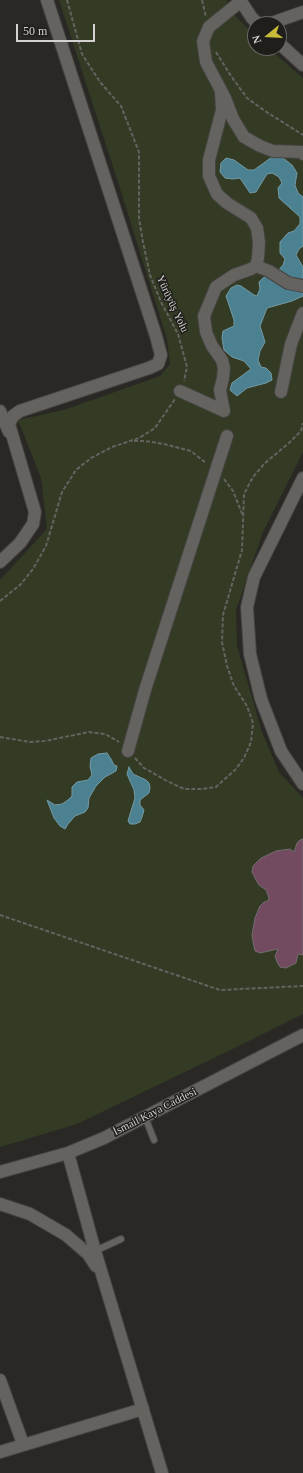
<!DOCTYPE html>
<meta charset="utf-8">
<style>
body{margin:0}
#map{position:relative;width:303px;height:1473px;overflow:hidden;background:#2a2824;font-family:"Times New Roman",serif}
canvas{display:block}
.north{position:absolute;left:247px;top:16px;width:40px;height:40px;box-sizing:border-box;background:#201e1b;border:1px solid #686663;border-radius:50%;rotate:252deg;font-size:11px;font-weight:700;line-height:16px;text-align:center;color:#d3d2d0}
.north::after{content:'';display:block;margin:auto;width:14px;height:18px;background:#c9bb3a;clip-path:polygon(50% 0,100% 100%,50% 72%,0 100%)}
.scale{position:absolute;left:16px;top:24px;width:79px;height:18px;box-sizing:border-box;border:2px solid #d3d2d0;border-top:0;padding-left:5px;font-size:12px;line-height:14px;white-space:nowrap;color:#d3d2d0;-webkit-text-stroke:3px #201e1b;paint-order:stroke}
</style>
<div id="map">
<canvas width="303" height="1473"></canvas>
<div class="north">N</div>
<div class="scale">50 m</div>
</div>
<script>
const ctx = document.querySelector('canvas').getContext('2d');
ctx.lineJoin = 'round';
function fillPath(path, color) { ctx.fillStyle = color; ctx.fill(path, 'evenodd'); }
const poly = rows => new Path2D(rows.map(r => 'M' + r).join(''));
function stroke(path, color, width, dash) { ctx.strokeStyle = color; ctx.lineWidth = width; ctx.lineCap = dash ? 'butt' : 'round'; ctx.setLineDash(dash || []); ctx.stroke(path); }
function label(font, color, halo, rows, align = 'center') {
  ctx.font = font + ' "Times New Roman",serif'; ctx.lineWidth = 3; ctx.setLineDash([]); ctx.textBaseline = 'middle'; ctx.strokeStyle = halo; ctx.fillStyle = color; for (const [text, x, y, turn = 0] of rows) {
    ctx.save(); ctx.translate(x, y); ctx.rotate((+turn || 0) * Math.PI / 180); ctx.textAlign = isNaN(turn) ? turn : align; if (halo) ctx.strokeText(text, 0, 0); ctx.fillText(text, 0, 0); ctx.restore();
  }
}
fillPath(poly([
 [59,0,226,0,238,19,255,35,255,48,268,48,303,78,303,452,263,532,236,610,237,646,262,732,279,772,303,798,303,1014,245,1043,77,1124,0,1147,0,580,47,529,41,478,18,420,64,410,160,376,170,364,167,339,118,182]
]), '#333b24');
const water = poly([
 [272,157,283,158,292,165,297,173,295,185,298,193,303,197,303,246,299,249,296,255,303,267,303,296,292,301,267,308,260,326,265,342,260,351,258,360,261,367,266,368,271,373,272,380,266,383,247,388,237,396,230,390,232,383,251,369,244,361,232,357,224,350,222,338,223,331,234,326,234,320,226,296,231,288,237,285,241,286,254,295,257,296,260,289,259,282,263,278,277,272,283,265,285,259,280,253,280,242,288,233,294,231,300,224,300,217,279,198,278,188,282,183,279,177,272,173,267,174,256,192,250,193,240,178,233,179,225,178,220,172,221,163,226,158,234,160,248,170,254,170,272,157],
 [107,753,111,759,114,765,117,766,116,771,105,777,96,786,89,798,88,808,85,812,75,816,68,824,65,829,60,826,54,818,47,800,55,805,62,804,68,800,72,796,72,787,77,782,88,780,92,775,90,766,91,758,98,754,107,753],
 [129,767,133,774,146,780,149,783,150,787,149,793,140,800,140,805,144,810,142,817,140,822,135,824,130,824,128,821,135,798,134,790,127,774,129,767]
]);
fillPath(water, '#4c8191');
stroke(water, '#7499a4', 1);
const building = poly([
 [303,839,303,955,298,954,296,963,286,968,280,967,277,962,275,956,278,949,260,953,255,951,254,947,252,935,255,918,260,906,264,902,268,901,269,898,266,890,259,885,256,880,252,872,253,866,261,858,276,851,290,849,294,852,297,843,300,840,303,839]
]);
fillPath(building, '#724b61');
stroke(building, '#716c6f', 1);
const lane = poly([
 [145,1117,154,1140],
 [95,1251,121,1239]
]);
const street = poly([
 [240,0,252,18,258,24],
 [241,1,209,27,203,41,206,62,225,98,233,119,244,137,260,146,273,151,302,152,303,154],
 [269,24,303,12],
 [279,43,303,65],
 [256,266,269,271,288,283,303,286],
 [180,391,224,411,220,390,223,378,224,368,222,360,212,346,206,332,204,316,216,287,234,275,251,269,256,266,258,258,259,242,257,228,251,218,227,203,217,194,209,176,209,160,222,110,221,93],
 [281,392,291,344,303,313],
 [0,411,9,432],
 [303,478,254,577,247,607,250,654,261,699,281,751,303,784],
 [0,562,20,543,33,524,35,512,9,424,13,416,20,411,149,368,158,364,161,355,156,336,47,0],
 [128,751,145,690,227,436],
 [0,1380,23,1444],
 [0,1452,143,1409]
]);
const secondary = poly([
 [68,1153,95,1251,162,1473],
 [0,1172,68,1153,104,1138,303,1035],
 [0,1204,30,1214,66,1235,88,1254,96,1266]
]);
stroke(lane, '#444340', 8);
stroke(street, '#444340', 14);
stroke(secondary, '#444340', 14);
stroke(poly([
 [67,0,82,54,100,82,121,106,139,152,139,219,143,242,150,275,161,302,178,334,187,367,184,381],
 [202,0,206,17],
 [216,52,231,76,247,98,265,111,303,135],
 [134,441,145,441,164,444,191,451,206,463],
 [224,479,233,491,243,516],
 [0,601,21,584,33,569,46,546,62,492,76,470,91,458,112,447,139,438,155,428,175,399],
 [0,737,30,742,45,741,89,732,105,734,119,742],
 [135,758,144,768,167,781,184,789,201,789,216,787,235,770,244,758,251,742,253,723,247,706,234,686,227,666,222,642,223,615,242,550,244,494,253,477,265,463,289,443,301,431,303,423],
 [0,915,220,990,303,986]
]), '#656360', 2, [4, 2]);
stroke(lane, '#65635f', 6);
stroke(street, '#65635f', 12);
stroke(secondary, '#65635f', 12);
label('11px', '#d3d2d0', '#201e1b', [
 ["Yürüyüş Yolu",172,304,65],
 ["İsmail Kaya Caddesi",155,1112,-27]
]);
</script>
